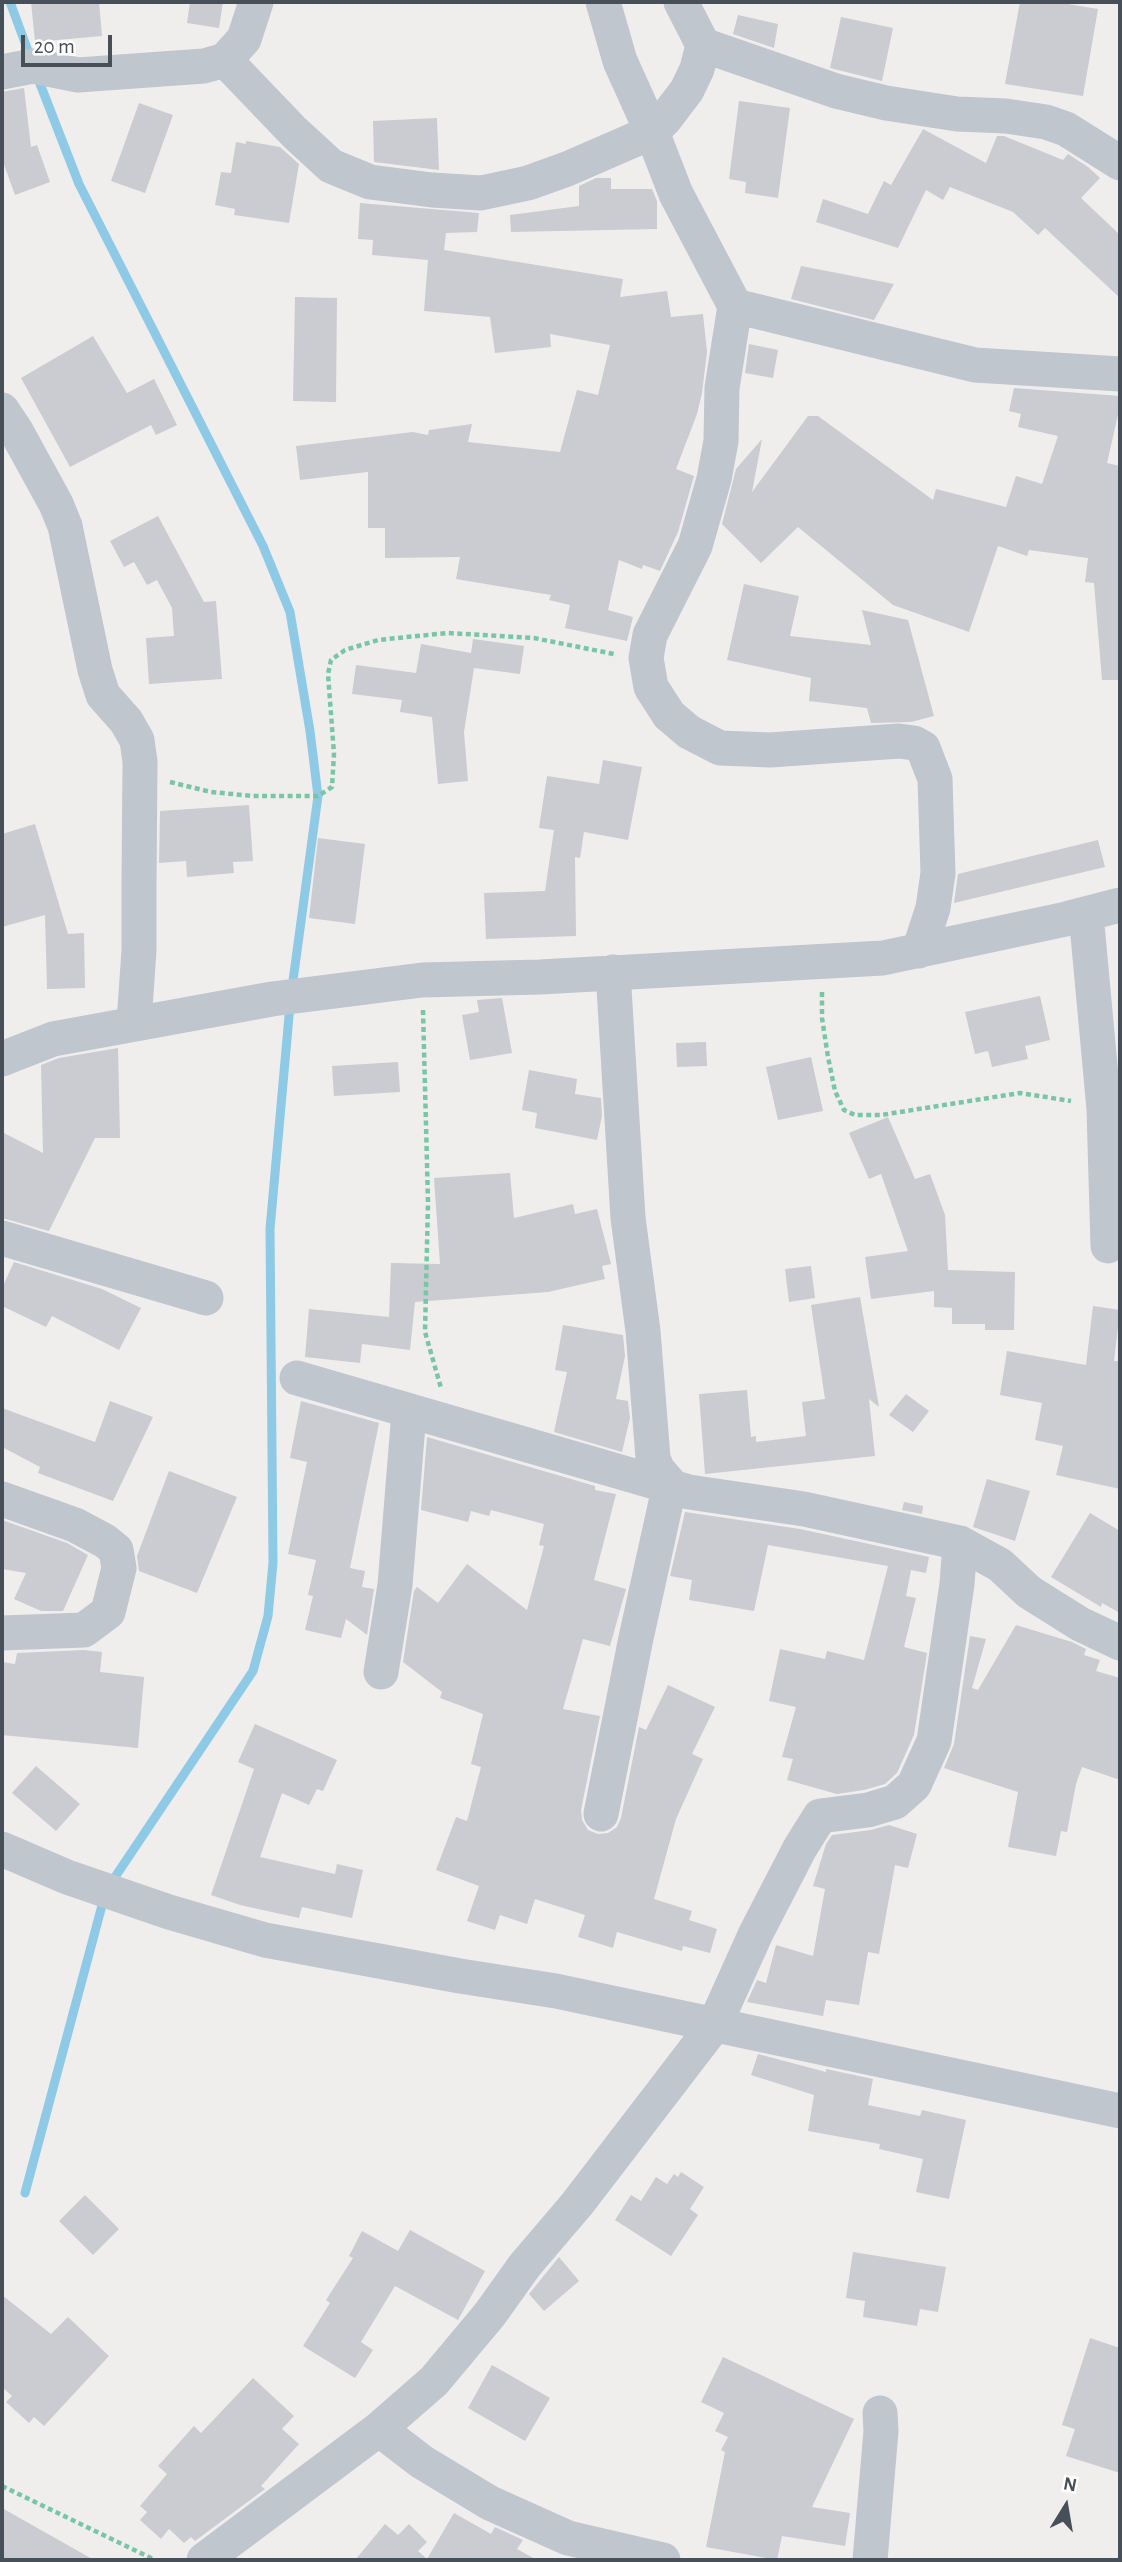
<!DOCTYPE html>
<style>
body{margin:0}
#map{position:relative;width:1122px;height:2562px;overflow:hidden;background:#f0eded;font-family:"Alegreya Sans",sans-serif}
canvas{display:block}
.frame{position:absolute;inset:0;border:4px solid #474f59;pointer-events:none}
.north{position:absolute;left:1031px;top:2471px;width:70px;height:70px;-webkit-text-stroke:5px #fff;paint-order:stroke;rotate:11deg;font-size:19px;font-weight:700;line-height:28px;text-align:center;color:#474f59}
.north::after{content:'';display:block;margin:auto;width:24px;height:32px;background:#474f59;clip-path:polygon(50% 0,100% 100%,50% 72%,0 100%)}
.scale{position:absolute;left:21px;top:35px;width:91px;height:32px;box-sizing:border-box;border:4px solid #474f59;border-top:0;padding-left:9px;font-size:21px;line-height:24px;white-space:nowrap;color:#474f59;-webkit-text-stroke:5px #fff;paint-order:stroke}
</style>
<div id="map">
<canvas width="1122" height="2562"></canvas>
<div class="frame"></div>
<div class="north">N</div>
<div class="scale">20 m</div>
</div>
<script>
const ctx = document.querySelector('canvas').getContext('2d');
ctx.lineJoin = 'round';
const poly = rows => new Path2D(rows.map(r => 'M' + r).join(''));
function stroke(path, color, width, dash) { ctx.strokeStyle = color; ctx.lineWidth = width; ctx.lineCap = dash ? 'butt' : 'round'; ctx.setLineDash(dash || []); ctx.stroke(path); }
function fillPath(path, color) { ctx.fillStyle = color; ctx.fill(path, 'evenodd'); }
stroke(poly([
 [10,2,31,59],
 [37,76,79,184,263,546,290,612,310,731,318,796,292,988],
 [109,1886,253,1671,268,1616,273,1563,270,1229,290,1005],
 [25,2193,104,1898]
]), '#8ecae5', 9);
fillPath(poly([
 [31,2,99,2,102,36,35,42],
 [190,2,223,2,219,28,187,23],
 [1020,2,1056,2,1098,9,1083,96,1005,84],
 [738,15,778,24,774,48,733,34],
 [841,17,893,28,882,81,830,68],
 [24,88,31,147,37,145,50,182,15,195,2,159,2,92],
 [739,101,790,108,778,198,745,193,746,182,729,179],
 [139,103,173,115,145,193,111,181],
 [437,118,439,170,374,162,373,121],
 [923,129,986,163,997,136,1004,136,1063,160,1068,154,1088,167,1100,178,1081,198,1120,235,1120,298,1045,228,1038,235,1013,212,950,187,943,200,926,190,898,248,816,222,823,199,868,214,884,181,891,185],
 [246,141,280,147,299,164,289,223,234,215,235,209,215,205,221,172,231,173,236,142,246,144],
 [596,178,611,178,611,189,652,189,657,201,657,229,511,232,510,215,579,206,579,186],
 [360,203,479,213,477,232,446,233,444,250,623,279,620,297,667,291,671,317,703,314,707,352,702,393,697,414,676,469,694,476,678,532,660,571,643,565,642,569,619,560,608,610,633,617,627,641,565,628,570,605,549,600,551,595,456,579,460,557,385,558,385,528,368,528,368,472,300,480,296,446,413,432,428,435,429,430,472,424,468,442,560,452,577,390,598,395,610,345,550,334,551,347,495,353,490,317,424,311,428,260,372,255,373,240,358,239],
 [801,266,894,284,874,320,791,299],
 [295,297,337,298,336,402,293,401],
 [93,336,127,393,154,379,177,425,156,435,151,425,70,467,21,378],
 [749,344,778,350,773,378,745,373],
 [1014,388,1120,396,1120,406,1107,463,1120,466,1120,680,1102,680,1094,583,1085,582,1088,558,1029,550,1027,556,998,546,969,632,893,605,798,527,761,563,722,524,736,469,762,439,752,492,808,416,818,416,933,500,936,489,1006,507,1016,476,1042,484,1058,436,1018,427,1021,414,1009,411],
 [158,516,204,602,216,601,222,679,149,684,146,638,174,636,172,608,157,580,147,585,134,562,124,567,110,541],
 [744,584,799,596,790,636,871,645,862,610,908,620,934,716,911,722,871,723,867,708,809,701,811,678,727,660],
 [473,639,524,646,520,674,474,668,464,732,468,781,438,784,432,717,400,712,402,700,352,694,356,665,416,673,421,644,471,653],
 [603,760,642,767,628,840,584,832,580,858,575,857,576,936,486,939,484,893,545,891,554,830,539,828,547,776,599,784],
 [249,805,253,861,233,862,234,873,187,877,186,861,159,863,160,811],
 [35,824,68,934,84,933,85,988,47,989,45,915,2,927,2,834],
 [318,838,365,844,355,924,309,918],
 [1098,840,1105,867,954,903,958,874],
 [1040,996,1050,1040,1025,1046,1028,1059,992,1067,988,1051,975,1054,965,1012],
 [502,998,512,1053,470,1060,462,1015,479,1012,477,1000],
 [706,1042,707,1066,677,1067,676,1043],
 [118,1048,120,1138,95,1138,49,1231,2,1218,2,1132,43,1153,41,1065,59,1058],
 [811,1057,823,1111,778,1120,766,1067],
 [398,1062,400,1092,334,1096,332,1066],
 [529,1070,577,1079,575,1094,601,1098,602,1116,597,1140,535,1128,537,1113,522,1110],
 [888,1117,915,1179,930,1174,945,1215,948,1270,1015,1272,1014,1330,985,1330,985,1324,952,1324,952,1308,934,1307,934,1291,871,1299,865,1257,908,1251,881,1174,869,1179,849,1133],
 [510,1173,514,1218,573,1204,575,1214,597,1209,611,1264,602,1266,605,1279,548,1292,415,1302,410,1350,362,1344,360,1363,305,1357,309,1309,389,1317,391,1263,440,1264,434,1178],
 [14,1262,102,1289,141,1308,119,1350,52,1316,46,1327,2,1306,2,1288],
 [811,1266,815,1298,789,1302,785,1269],
 [860,1297,879,1407,869,1399,875,1456,705,1474,699,1394,747,1390,751,1437,756,1436,756,1442,806,1436,802,1402,825,1399,811,1305],
 [1093,1306,1120,1310,1114,1361,1120,1361,1120,1489,1056,1475,1063,1446,1035,1440,1042,1403,1000,1395,1007,1351,1086,1365],
 [563,1325,623,1335,625,1356,616,1399,628,1401,630,1418,622,1452,554,1432,567,1372,555,1370],
 [906,1394,929,1411,913,1432,889,1415],
 [110,1401,153,1417,113,1501,38,1473,40,1467,2,1447,2,1408,95,1442],
 [301,1401,379,1423,350,1568,365,1571,362,1587,374,1589,367,1635,346,1619,341,1638,305,1630,313,1596,308,1595,316,1560,288,1554,307,1462,290,1458],
 [427,1437,595,1486,595,1490,616,1494,594,1580,626,1589,610,1646,583,1639,563,1709,600,1716,581,1810,582,1820,588,1830,598,1834,608,1833,617,1827,621,1818,639,1727,646,1730,668,1685,715,1707,692,1754,703,1759,676,1819,654,1899,692,1911,689,1920,717,1929,710,1953,683,1946,682,1951,617,1932,613,1948,578,1937,585,1915,535,1899,527,1924,500,1915,495,1930,467,1921,479,1886,436,1870,456,1817,467,1821,481,1767,471,1764,483,1714,440,1698,442,1692,403,1662,414,1591,417,1587,438,1603,467,1564,527,1610,544,1546,539,1545,544,1524,491,1510,489,1516,471,1511,468,1522,421,1510],
 [169,1471,237,1497,197,1593,139,1571,137,1556],
 [987,1479,1030,1491,1015,1541,973,1527],
 [904,1502,923,1506,922,1514,902,1510],
 [685,1512,800,1529,929,1557,926,1573,911,1570,906,1596,916,1598,904,1647,927,1653,914,1735,897,1773,885,1784,864,1790,837,1794,787,1780,793,1759,782,1757,796,1707,769,1701,780,1649,825,1659,827,1651,864,1660,888,1566,768,1545,754,1611,689,1600,692,1580,670,1576],
 [1090,1513,1120,1531,1120,1613,1102,1603,1101,1607,1051,1577],
 [2,1520,67,1543,88,1555,63,1611,41,1611,14,1599,26,1573,2,1569],
 [1016,1625,1072,1642,1086,1649,1084,1655,1100,1660,1096,1671,1120,1678,1120,1780,1082,1767,1076,1784,1067,1832,1061,1831,1056,1856,1008,1847,1018,1792,944,1768,954,1744,970,1636,986,1639,972,1688,978,1690],
 [84,1650,102,1652,100,1672,144,1677,138,1748,2,1735,2,1662,15,1664,17,1653],
 [255,1724,337,1760,323,1791,317,1789,309,1805,282,1793,260,1857,335,1874,337,1864,363,1870,352,1918,302,1907,299,1918,240,1905,211,1895,254,1769,238,1762],
 [36,1766,80,1804,56,1831,12,1793],
 [889,1825,917,1834,908,1868,895,1865,879,1954,868,1952,859,2005,826,2000,823,2016,747,2002,757,1980,766,1983,776,1945,813,1956,825,1889,813,1886,826,1844,832,1835,871,1830],
 [758,2054,826,2072,826,2069,873,2079,868,2105,920,2116,922,2110,966,2120,949,2199,916,2192,923,2159,879,2149,880,2144,808,2131,814,2095,751,2075],
 [681,2172,704,2187,690,2209,698,2215,671,2256,615,2220,631,2195,641,2201,656,2177,667,2184,674,2174,678,2177],
 [85,2195,119,2229,93,2255,59,2221],
 [410,2230,485,2271,458,2320,395,2286,361,2342,373,2350,355,2378,303,2346,330,2303,326,2300,353,2258,349,2256,362,2231,398,2251],
 [853,2252,946,2267,938,2312,920,2309,917,2326,863,2317,865,2301,846,2298],
 [559,2257,579,2281,544,2311,529,2294],
 [2,2295,51,2334,68,2317,109,2356,44,2426,34,2417,29,2423,6,2402,12,2396,2,2387],
 [1090,2338,1120,2348,1120,2473,1066,2456,1075,2429,1062,2425],
 [723,2357,854,2419,812,2507,850,2513,845,2546,782,2536,777,2560,706,2547,725,2452,721,2450,728,2437,715,2431,724,2413,701,2402],
 [492,2365,550,2398,525,2441,468,2408],
 [253,2378,294,2416,282,2429,299,2444,261,2486,265,2489,195,2541,191,2537,184,2543,169,2529,161,2539,140,2520,147,2512,140,2506,167,2474,158,2466,194,2426,201,2433],
 [2,2508,94,2560,2,2560],
 [454,2513,491,2534,495,2527,523,2540,517,2549,537,2560,355,2560,385,2524,398,2535,409,2524,427,2542,418,2551,427,2559]
]), '#caccd1');
stroke(poly([
 [170,782,211,792,253,796,318,796,332,787,334,754,328,674,331,660,345,650,378,640,447,633,534,638,614,654],
 [822,992,822,1018,828,1057,835,1091,844,1110,855,1115,881,1115,1020,1093,1071,1101],
 [423,1010,428,1202,425,1332,441,1388],
 [2,2486,155,2560]
]), '#79c6a7', 4.5, [5, 3.5]);
stroke(poly([
 [603,2,620,61,652,132,676,194,735,306,722,388,721,441,714,479,695,546,650,635,646,658,651,687,669,715,689,732,720,748,770,750,899,741,914,743,923,748,935,779,938,873,933,908,919,951],
 [703,45,836,91,886,103,957,114,1006,116,1046,122,1066,129,1120,163],
 [225,60,294,132,331,166,370,182,432,190,481,193,528,183,567,169,652,132,665,119,687,90,697,69,703,45,681,2],
 [2,72,33,66,78,75,204,66,225,60,244,39,256,2],
 [735,306,975,365,1120,374],
 [2,410,16,431,56,504,65,526,95,670,103,695,126,721,137,740,140,762,139,884,139,950,134,1023],
 [1086,914,1104,1109,1108,1246],
 [2,1059,53,1039,272,999,422,980,540,977,883,958,1066,919,1120,905],
 [2,1238,206,1298],
 [297,1378,689,1492,804,1509,960,1543,1000,1565,1029,1592,1080,1624,1120,1643],
 [2,1499,75,1525,105,1541,116,1550,119,1568,108,1612,84,1630,2,1633],
 [381,1672,395,1585,409,1412],
 [601,1814,636,1638,670,1484,657,1469,653,1458,643,1331,628,1218,613,972],
 [2,1849,67,1877,169,1912,265,1940,460,1976,556,1991,1120,2111],
 [379,2429,422,2462,490,2503,568,2538,663,2560],
 [204,2560,379,2429,434,2381,490,2314,525,2265,577,2204,715,2024,756,1933,800,1848,820,1816,868,1810,895,1802,914,1785,934,1741,957,1584,960,1543],
 [870,2560,881,2431,880,2413]
]), '#bfc6ce', 35);
</script>
